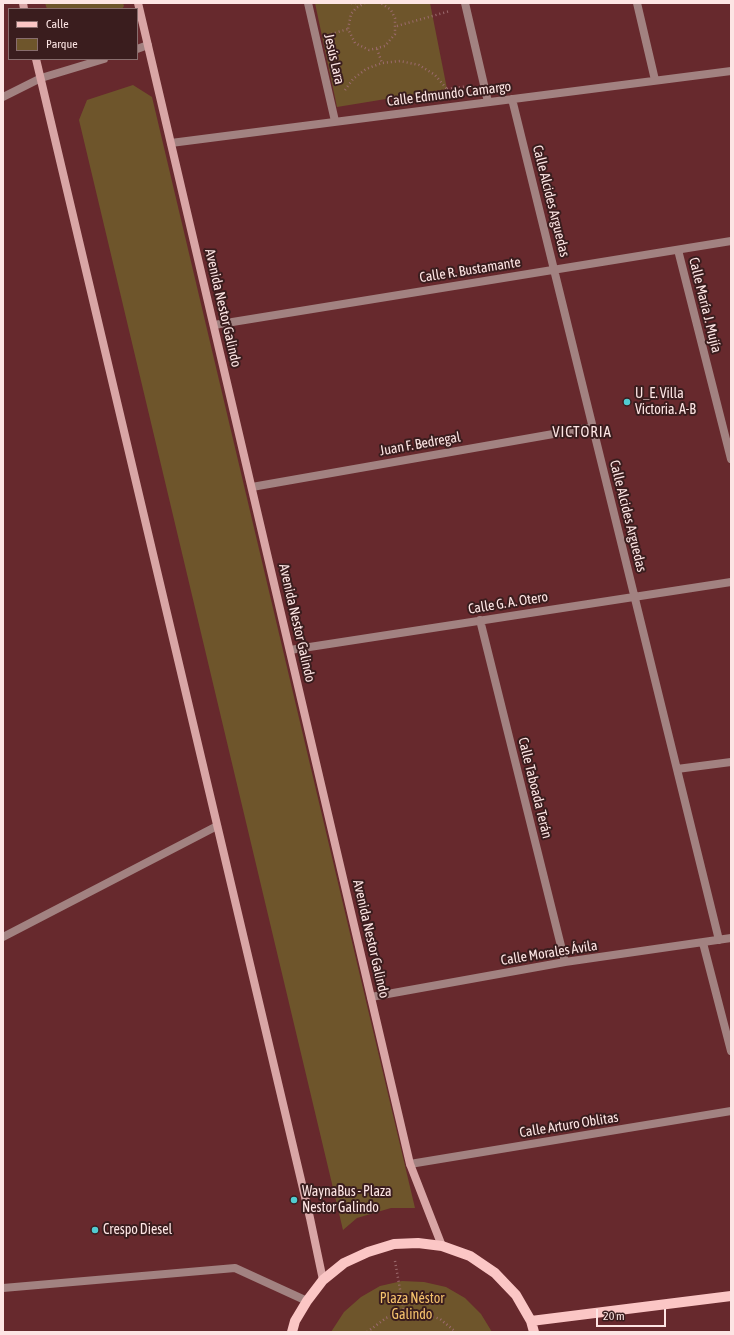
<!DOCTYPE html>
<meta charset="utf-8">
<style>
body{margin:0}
#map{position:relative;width:734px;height:1335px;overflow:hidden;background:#67292d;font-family:"Asap Condensed",sans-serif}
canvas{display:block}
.frame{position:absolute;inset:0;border:4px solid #fde5e4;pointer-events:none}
.legend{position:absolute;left:8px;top:8px;width:130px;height:52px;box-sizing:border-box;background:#3a1d1e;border:1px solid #886d6d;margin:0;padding:5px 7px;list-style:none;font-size:12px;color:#fde5e4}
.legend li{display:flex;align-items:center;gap:8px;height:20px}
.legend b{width:20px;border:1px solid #886d6d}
.scale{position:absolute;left:596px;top:1309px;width:70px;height:18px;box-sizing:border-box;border:2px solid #fde5e4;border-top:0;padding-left:5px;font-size:12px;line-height:14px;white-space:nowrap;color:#fde5e4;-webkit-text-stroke:3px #3a1d1e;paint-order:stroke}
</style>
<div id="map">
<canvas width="734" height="1335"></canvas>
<div class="frame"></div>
<ul class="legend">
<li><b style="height:5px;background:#fbc6c5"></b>Calle</li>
<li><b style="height:11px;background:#6e552b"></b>Parque</li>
</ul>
<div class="scale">20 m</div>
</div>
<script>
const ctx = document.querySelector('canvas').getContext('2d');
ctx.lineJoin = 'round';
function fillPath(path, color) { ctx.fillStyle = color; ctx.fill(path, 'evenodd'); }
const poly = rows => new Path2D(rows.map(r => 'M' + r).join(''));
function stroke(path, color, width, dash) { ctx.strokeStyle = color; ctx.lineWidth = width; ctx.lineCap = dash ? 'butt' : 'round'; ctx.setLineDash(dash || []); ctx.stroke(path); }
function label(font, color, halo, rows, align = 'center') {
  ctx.font = font + ' "Asap Condensed",sans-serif'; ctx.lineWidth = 4; ctx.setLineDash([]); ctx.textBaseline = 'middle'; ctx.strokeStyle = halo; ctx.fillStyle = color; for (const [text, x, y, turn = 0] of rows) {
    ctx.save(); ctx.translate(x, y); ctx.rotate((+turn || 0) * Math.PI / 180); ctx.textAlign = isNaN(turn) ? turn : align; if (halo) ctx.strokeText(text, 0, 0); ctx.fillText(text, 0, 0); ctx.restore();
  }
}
fillPath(poly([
 [45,3,123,3,124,6,122,9,47,9],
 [315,3,430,3,447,89,337,107],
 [133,85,152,97,415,1208,391,1208,357,1218,343,1230,79,120,87,100],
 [402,1281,424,1282,446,1287,465,1298,481,1314,492,1332,331,1332,344,1312,361,1297,380,1286]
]), '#6e552b');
stroke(poly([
 [351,3,356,3],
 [365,3,356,8,351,14,348,29,355,43,369,50,385,46,395,34,395,18,391,10,381,3],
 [397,26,450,11],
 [331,34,348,29],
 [377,49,382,63],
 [447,89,469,86],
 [345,90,353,79,366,69,382,63,400,61,419,65,435,75,447,89],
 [395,1261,404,1312],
 [367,1332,386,1318,404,1312,422,1313,440,1319,456,1332]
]), '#9c6b6e', 2.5, [1, 3]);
stroke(poly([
 [308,3,335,121],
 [465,3,488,102],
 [637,3,655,80],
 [137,49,148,45],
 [3,97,41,78,104,59],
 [512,99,719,940],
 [171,143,731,71],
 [678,250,731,459],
 [214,325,731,241],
 [252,487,593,427],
 [480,620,565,962],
 [290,650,731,582],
 [677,769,731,762],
 [3,937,217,826],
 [703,943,731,1051],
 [371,997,565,962,731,938],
 [410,1164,731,1111],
 [3,1288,235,1268,307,1301]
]), '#a28281', 8);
stroke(poly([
 [23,3,24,9],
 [138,3,410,1164,442,1246],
 [36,59,310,1218,323,1280]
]), '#d9a6a6', 8);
stroke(poly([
 [531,1321,731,1296],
 [292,1332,295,1321,307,1301,323,1280,344,1263,368,1252,394,1244,418,1243,442,1246,470,1256,495,1273,516,1295,531,1321,534,1332]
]), '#fbc6c5', 10);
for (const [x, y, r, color] of [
 [627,402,4,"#51ccd1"],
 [294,1200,4,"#51ccd1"],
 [95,1230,4,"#51ccd1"]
]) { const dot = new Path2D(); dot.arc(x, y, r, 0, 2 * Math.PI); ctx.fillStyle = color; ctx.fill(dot); stroke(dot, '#3a1d1e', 1.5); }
label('14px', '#fde5e4', '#3a1d1e', [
 ["Jesús Lara",334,59,77],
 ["Calle Edmundo Camargo",449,94,-7],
 ["Calle Alcides Arguedas",551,201,76],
 ["Calle R. Bustamante",470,270,-9],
 ["Calle María J. Mujía",705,305,76],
 ["Avenida Nestor Galindo",223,308,77],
 ["Juan F. Bedregal",420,444,-10],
 ["Calle Alcides Arguedas",628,516,76],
 ["Calle G. A. Otero",508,603,-9],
 ["Avenida Nestor Galindo",297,623,77],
 ["Calle Taboada Terán",535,788,76],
 ["Avenida Nestor Galindo",371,939,77],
 ["Calle Morales Ávila",549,953,-9],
 ["Calle Arturo Oblitas",569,1125,-9]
]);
label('14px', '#fde5e4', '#3a1d1e', [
 ["U_E. Villa",635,394],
 ["Victoria. A-B",635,410],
 ["WaynaBus - Plaza",302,1192],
 ["Nestor Galindo",302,1208],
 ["Crespo Diesel",103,1230]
], 'left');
label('14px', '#f4c16c', '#3a1d1e', [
 ["Plaza Néstor",412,1299],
 ["Galindo",412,1315]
]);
ctx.letterSpacing = '1px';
label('15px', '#fde5e4', '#3a1d1e', [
 ["VICTORIA",582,432]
]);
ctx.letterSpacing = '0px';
</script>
